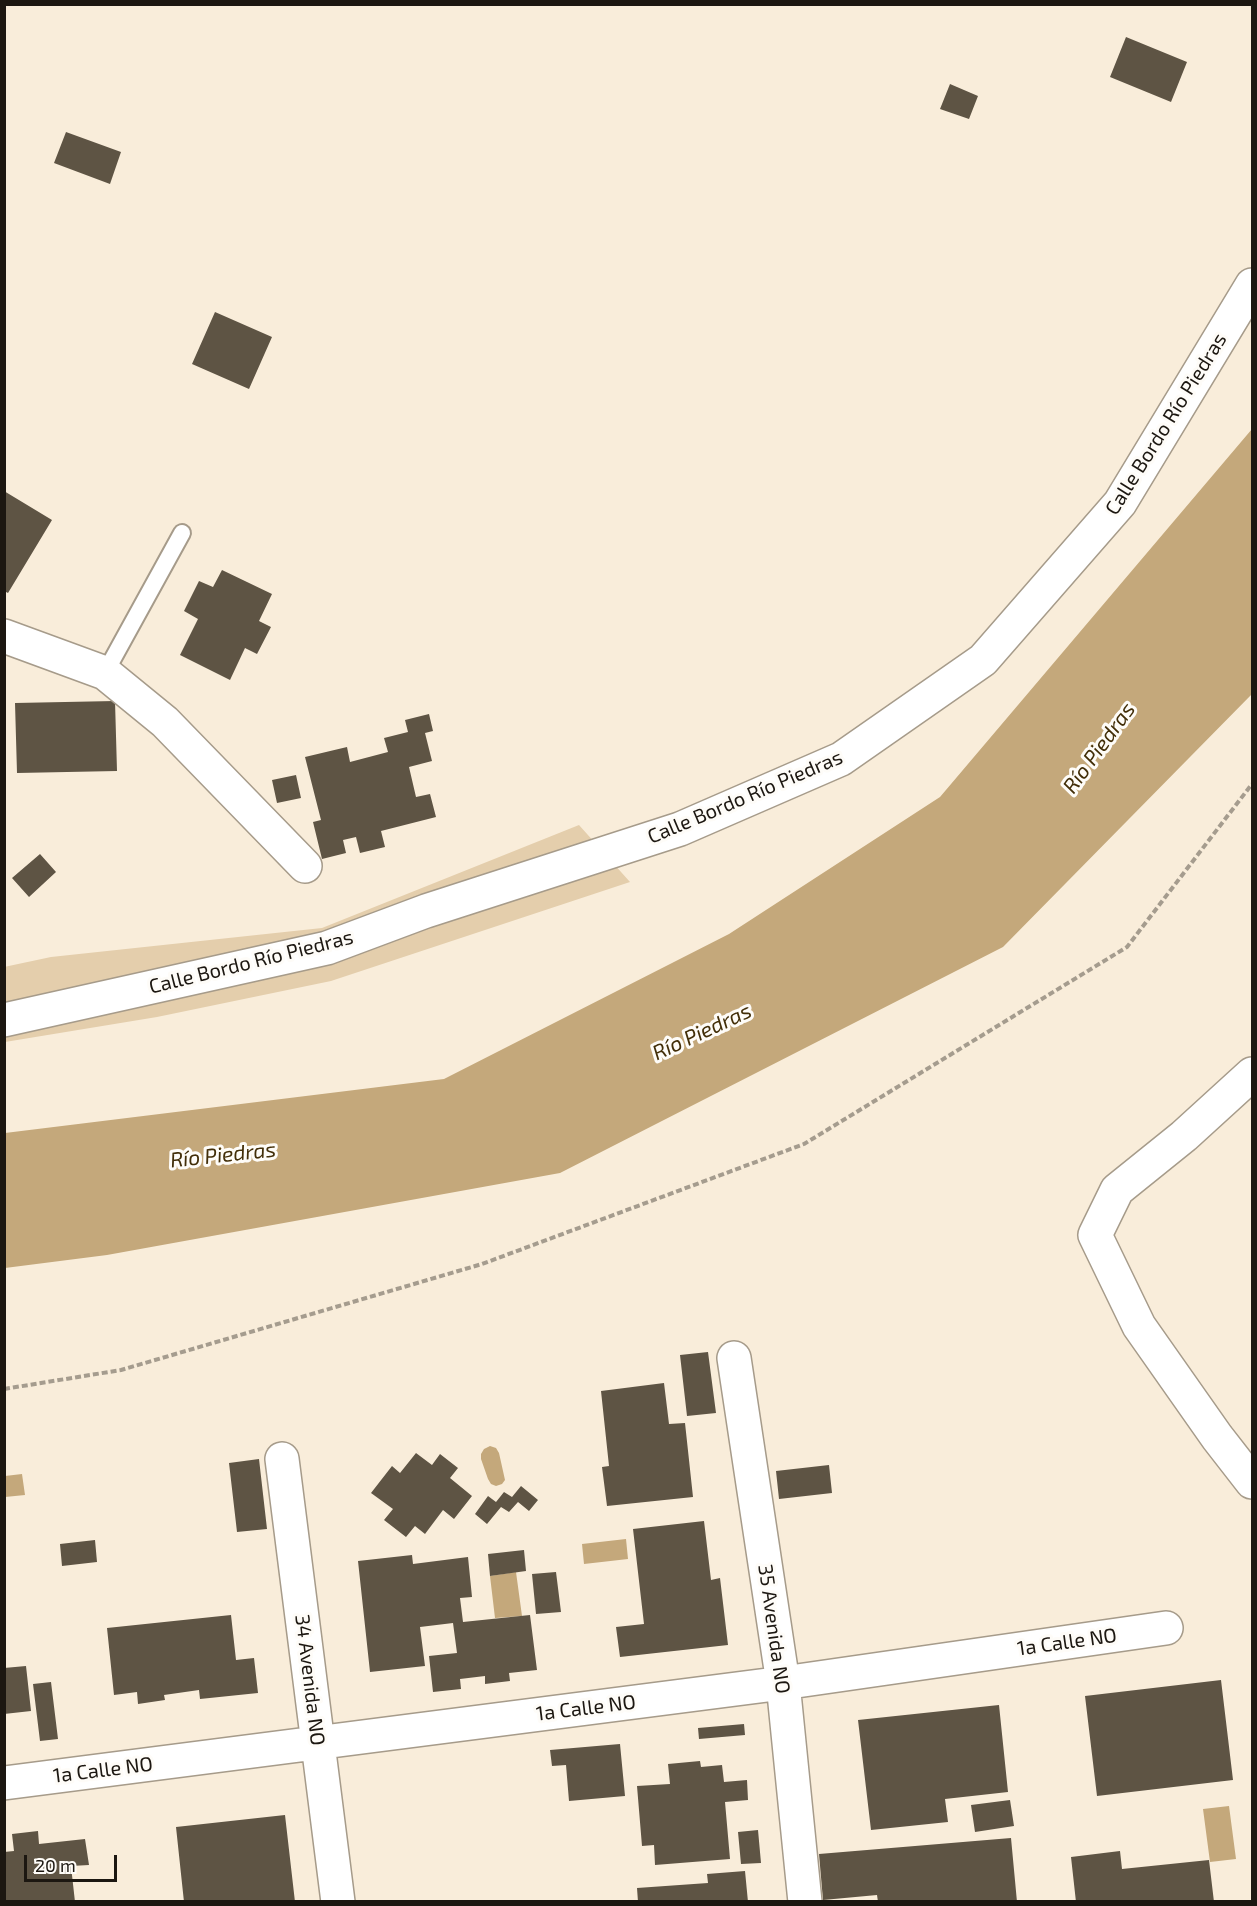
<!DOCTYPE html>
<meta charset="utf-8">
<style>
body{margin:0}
#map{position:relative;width:1257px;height:1906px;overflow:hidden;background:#f9edda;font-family:"Exo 2",sans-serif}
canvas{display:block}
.frame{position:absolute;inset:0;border:6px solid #1c1711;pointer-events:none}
.scale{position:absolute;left:24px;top:1855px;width:93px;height:27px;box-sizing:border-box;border:3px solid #1c1711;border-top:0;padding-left:8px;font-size:18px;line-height:21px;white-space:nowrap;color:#1c1711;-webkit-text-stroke:4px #fefcf8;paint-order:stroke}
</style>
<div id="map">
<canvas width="1257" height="1906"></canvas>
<div class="frame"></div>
<div class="scale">20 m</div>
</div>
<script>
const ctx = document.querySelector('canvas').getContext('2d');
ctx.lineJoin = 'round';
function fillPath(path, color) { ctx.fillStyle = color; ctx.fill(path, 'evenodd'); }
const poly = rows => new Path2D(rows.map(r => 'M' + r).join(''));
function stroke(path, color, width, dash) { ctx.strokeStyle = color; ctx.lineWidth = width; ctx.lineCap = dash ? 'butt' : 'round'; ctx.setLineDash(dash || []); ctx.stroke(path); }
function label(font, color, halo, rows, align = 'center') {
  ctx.font = font + ' "Exo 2",sans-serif'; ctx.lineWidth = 6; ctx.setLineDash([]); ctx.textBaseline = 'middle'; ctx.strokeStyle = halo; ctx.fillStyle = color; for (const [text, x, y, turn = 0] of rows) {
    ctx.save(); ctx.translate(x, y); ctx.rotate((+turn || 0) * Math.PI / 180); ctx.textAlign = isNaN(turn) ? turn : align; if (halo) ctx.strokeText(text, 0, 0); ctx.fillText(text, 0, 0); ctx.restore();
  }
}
fillPath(poly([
 [579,825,630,882,331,981,157,1017,5,1042,4,967,51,957,322,928]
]), '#e4ceac');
fillPath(poly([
 [1252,429,1252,694,1003,947,560,1173,107,1255,5,1268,5,1133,444,1079,729,934,940,797],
 [490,1446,496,1448,499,1453,505,1480,502,1484,496,1486,491,1484,488,1479,481,1459,481,1454,484,1449],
 [22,1474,25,1495,5,1497,5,1476],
 [626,1539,628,1559,584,1564,582,1544],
 [516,1572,522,1616,495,1618,490,1576],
 [1229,1806,1236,1859,1210,1862,1203,1809]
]), '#c4a87b');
fillPath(poly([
 [1126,37,1187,62,1171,102,1110,77],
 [950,84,978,96,969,119,940,109],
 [66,132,121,152,110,184,54,163],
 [215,312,272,337,249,389,192,364],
 [4,491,52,520,8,593,4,591],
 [222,570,272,594,259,621,271,627,257,654,245,648,230,680,180,655,198,619,184,611,199,581,213,587],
 [115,701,117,771,17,773,15,703],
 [429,714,433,731,425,733,432,761,409,767,416,797,430,794,436,817,381,831,385,847,360,853,356,837,343,840,346,853,322,859,313,822,321,820,305,757,347,747,350,762,388,752,384,738,408,732,405,720],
 [296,775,301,798,277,803,272,780],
 [40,854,56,872,29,897,12,878],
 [708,1352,716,1413,687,1416,680,1355],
 [664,1383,669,1424,685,1423,693,1497,607,1506,602,1467,609,1466,601,1391],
 [416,1453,432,1465,440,1454,458,1468,450,1478,472,1496,454,1519,443,1510,425,1534,415,1526,406,1537,384,1520,393,1509,371,1493,392,1466,400,1473],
 [259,1459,267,1529,237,1532,229,1463],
 [829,1465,832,1493,779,1499,776,1471],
 [521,1486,538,1500,529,1511,518,1502,509,1512,501,1507,487,1524,475,1514,488,1496,496,1502,504,1492,512,1497],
 [704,1521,711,1580,720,1578,728,1645,620,1657,616,1627,644,1624,633,1529],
 [95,1540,97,1562,62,1566,60,1544],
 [524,1550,526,1571,490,1576,488,1554],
 [412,1555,413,1564,468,1557,472,1597,460,1598,463,1622,530,1615,537,1670,509,1673,510,1681,485,1684,485,1676,460,1679,461,1689,433,1692,429,1656,457,1653,453,1623,420,1627,425,1666,370,1672,358,1561],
 [556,1572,561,1612,536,1614,532,1574],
 [231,1615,236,1660,254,1658,258,1693,200,1699,199,1690,164,1695,165,1700,138,1704,137,1692,114,1695,107,1628],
 [26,1666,31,1711,4,1714,4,1668],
 [1221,1680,1233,1780,1097,1796,1085,1696],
 [51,1682,58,1739,40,1741,33,1684],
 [999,1705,1008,1792,945,1799,948,1822,871,1830,858,1720],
 [744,1724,745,1735,699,1739,698,1728],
 [620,1744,625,1796,569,1801,566,1765,552,1766,550,1750],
 [700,1761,701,1767,722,1765,724,1782,747,1780,748,1800,725,1802,730,1859,655,1865,654,1845,642,1846,637,1786,670,1784,668,1764],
 [1010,1800,1014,1826,975,1832,971,1805],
 [285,1815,295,1902,184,1902,176,1827],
 [758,1830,761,1863,741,1864,738,1832],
 [38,1831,39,1844,85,1839,89,1865,71,1866,75,1902,4,1902,4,1852,14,1851,12,1834],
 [1011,1838,1017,1902,878,1902,877,1895,823,1900,819,1854],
 [1120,1851,1122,1869,1209,1860,1214,1902,1076,1902,1071,1857],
 [745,1871,748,1902,638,1902,637,1888,708,1883,707,1874]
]), '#5e5444');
const service = poly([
 [105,673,182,533]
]);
const minor = poly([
 [4,636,105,673,165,722,305,866],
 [4,1020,327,948,426,911,680,829,841,759,983,660,1120,503,1252,285],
 [1252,1074,1184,1136,1117,1190,1095,1235,1139,1326,1217,1437,1252,1482],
 [734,1358,783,1683,805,1902],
 [282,1459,338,1902],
 [4,1783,783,1683,1166,1628]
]);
stroke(service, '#a69b8a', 20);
stroke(minor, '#a69b8a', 36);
stroke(poly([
 [4,1389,121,1370,482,1264,804,1144,1127,947,1252,784]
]), '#a59c8e', 4, [6, 3]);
stroke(service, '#fff', 16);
stroke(minor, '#fff', 33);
label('20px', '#1c1711', '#fefcf8', [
 ["Calle Bordo Río Piedras",1166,424,-58],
 ["Calle Bordo Río Piedras",745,797,-23],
 ["Calle Bordo Río Piedras",251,962,-14],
 ["35 Avenida NO",774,1629,82],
 ["1a Calle NO",1067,1642,-8],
 ["34 Avenida NO",310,1680,83],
 ["1a Calle NO",586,1708,-7],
 ["1a Calle NO",103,1770,-7]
]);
label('italic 21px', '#422e08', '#fefcf8', [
 ["Río Piedras",1099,748,-54],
 ["Río Piedras",702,1032,-25],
 ["Río Piedras",223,1155,-6]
]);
</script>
